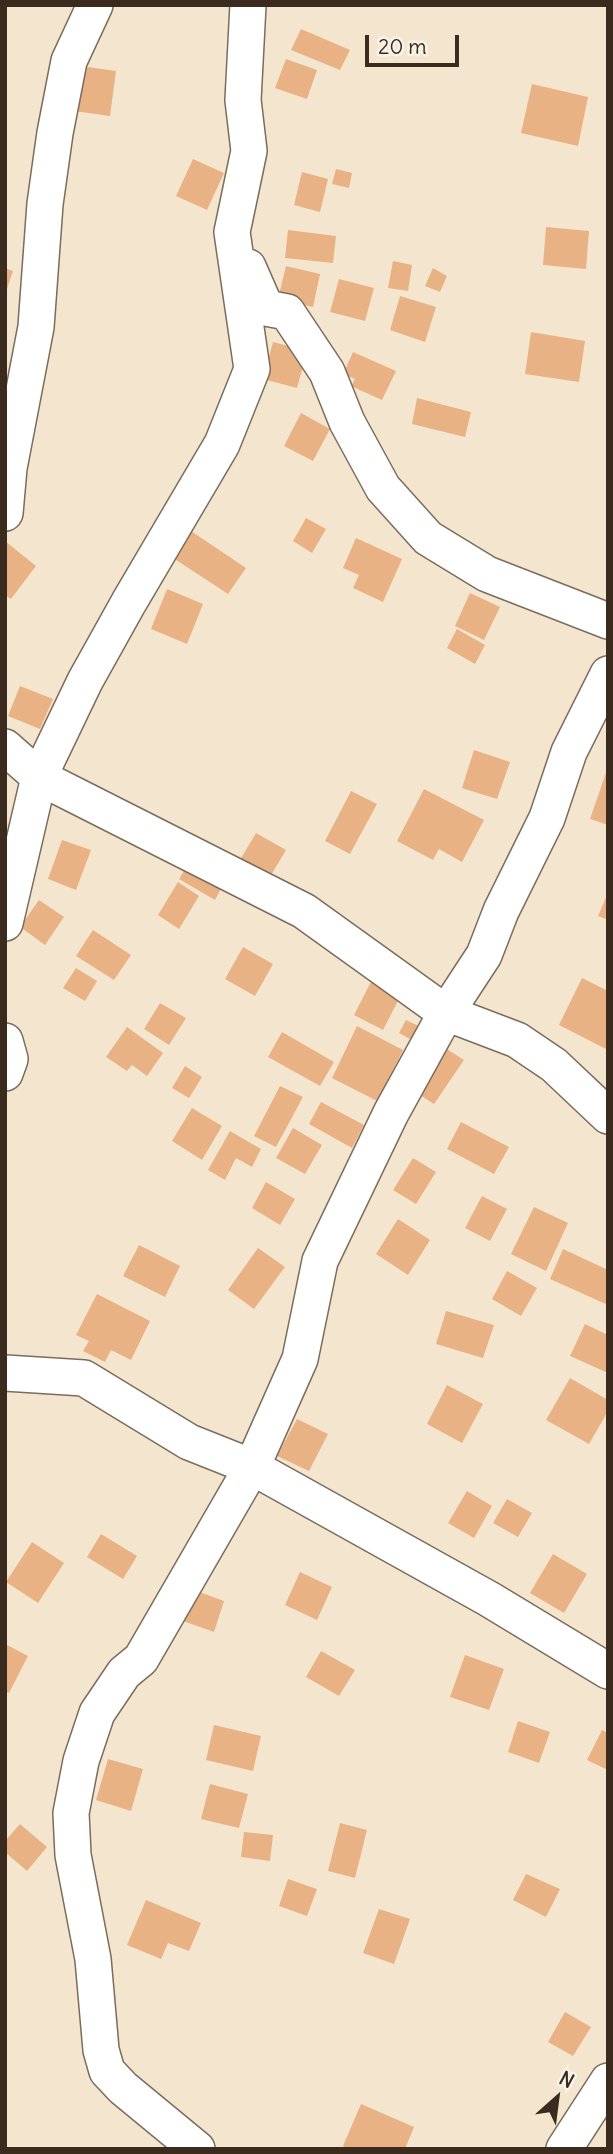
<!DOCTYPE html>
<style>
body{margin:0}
#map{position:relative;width:613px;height:2154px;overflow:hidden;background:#f4e6ce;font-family:Delius,sans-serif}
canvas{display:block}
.frame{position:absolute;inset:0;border:7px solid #3b2a1e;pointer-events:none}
.north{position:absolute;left:522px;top:2063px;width:70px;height:70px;-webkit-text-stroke:5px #f7f3e8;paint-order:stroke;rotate:28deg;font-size:19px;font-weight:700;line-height:28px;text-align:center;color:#3b2a1e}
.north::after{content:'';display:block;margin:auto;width:24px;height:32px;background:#3b2a1e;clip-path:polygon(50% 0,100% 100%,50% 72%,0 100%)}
.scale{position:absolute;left:365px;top:35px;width:94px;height:32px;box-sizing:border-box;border:4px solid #3b2a1e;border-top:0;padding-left:9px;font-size:21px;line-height:24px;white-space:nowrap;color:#3b2a1e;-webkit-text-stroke:5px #f7f3e8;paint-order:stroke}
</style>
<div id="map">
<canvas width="613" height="2154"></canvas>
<div class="frame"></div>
<div class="north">N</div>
<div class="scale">20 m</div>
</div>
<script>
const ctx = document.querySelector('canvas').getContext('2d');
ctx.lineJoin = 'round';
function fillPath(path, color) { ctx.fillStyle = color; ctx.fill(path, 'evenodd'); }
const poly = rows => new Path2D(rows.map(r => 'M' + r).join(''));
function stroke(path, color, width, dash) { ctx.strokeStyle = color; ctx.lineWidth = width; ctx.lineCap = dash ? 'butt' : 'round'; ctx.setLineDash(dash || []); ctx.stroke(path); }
fillPath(poly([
 [301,29,350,50,340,70,291,50],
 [286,59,317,70,307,99,275,88],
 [80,66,116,71,110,116,74,111],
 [532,84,588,97,578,146,521,133],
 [193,159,224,173,207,210,176,196],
 [336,169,352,173,349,188,332,184],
 [302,172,328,179,320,212,294,205],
 [546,227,589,231,586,269,543,265],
 [288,230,336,236,333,263,285,258],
 [393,261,412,265,408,291,388,288],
 [286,266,320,274,313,307,278,299],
 [5,268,13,271,6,292,5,292],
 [433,268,447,276,440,292,425,286],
 [339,279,374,288,365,321,330,312],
 [400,296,436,307,425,342,390,330],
 [531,332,585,341,579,382,525,374],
 [273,342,307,351,297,388,263,379],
 [353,352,396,371,382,400,351,386,355,379,343,374],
 [417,398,471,412,465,437,412,424],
 [301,413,330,429,313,461,284,446],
 [306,518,326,529,312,553,293,541],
 [188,529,246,568,228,594,170,556],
 [356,538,402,559,383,602,353,588,359,575,343,568],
 [5,541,36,566,11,599,5,595],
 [167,589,203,604,187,644,151,629],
 [470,593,500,607,484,640,455,626],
 [457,629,485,645,475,664,447,648],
 [20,686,53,699,40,729,8,716],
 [474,750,510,762,497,799,462,788],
 [608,767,608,825,590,819],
 [424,789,484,820,462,862,439,849,433,860,397,841],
 [351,791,377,804,350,854,325,841],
 [256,833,286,850,267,882,237,865],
 [62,840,91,850,76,890,48,879],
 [191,859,226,879,215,900,179,879],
 [178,882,199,896,179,929,158,915],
 [608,893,608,920,598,916],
 [39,900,64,917,45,945,20,927],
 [93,930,131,955,114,980,76,956],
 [243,947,273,964,255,996,225,979],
 [76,968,97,981,85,1001,63,988],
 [373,978,402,993,383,1030,354,1015],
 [582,978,608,991,608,1050,559,1025],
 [160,1003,186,1018,169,1045,144,1029],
 [406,1020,427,1030,419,1044,399,1033],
 [357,1026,403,1050,377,1101,332,1078],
 [127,1027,163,1053,147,1076,132,1065,127,1071,106,1057],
 [282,1032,334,1062,320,1086,268,1057],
 [442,1046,464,1060,434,1104,412,1090],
 [185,1066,202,1077,189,1098,172,1088],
 [280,1086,303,1097,276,1147,254,1136],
 [321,1102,364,1125,352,1148,309,1124],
 [192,1108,222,1126,202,1160,172,1141],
 [461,1122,509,1147,494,1174,447,1149],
 [293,1128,322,1145,305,1174,276,1158],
 [230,1131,261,1149,252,1167,236,1158,225,1180,208,1170],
 [413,1158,436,1172,416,1204,393,1190],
 [266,1182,295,1199,280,1225,252,1208],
 [482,1196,507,1209,490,1241,465,1228],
 [534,1207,568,1223,546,1271,511,1254],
 [398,1219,430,1240,408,1275,376,1254],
 [139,1245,180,1266,165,1297,123,1276],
 [258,1248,285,1267,254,1309,228,1290],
 [563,1249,608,1270,608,1305,550,1279],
 [507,1271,537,1288,521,1316,492,1299],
 [97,1294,150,1321,131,1360,111,1350,105,1362,83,1351,89,1341,76,1335],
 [446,1311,494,1325,483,1358,436,1344],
 [585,1324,608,1335,608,1373,570,1356],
 [570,1378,608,1400,608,1411,589,1444,546,1420],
 [447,1385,483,1404,462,1443,427,1424],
 [297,1419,328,1434,309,1471,277,1456],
 [467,1491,492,1506,474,1538,448,1523],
 [507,1499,532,1513,518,1537,493,1523],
 [101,1534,137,1556,123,1579,87,1557],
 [32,1542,64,1563,38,1603,6,1582],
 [553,1554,587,1574,564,1613,530,1593],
 [300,1572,332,1587,317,1620,285,1605],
 [191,1589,224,1601,214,1632,180,1620],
 [7,1645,28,1656,9,1693,5,1692,5,1649],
 [321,1651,355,1670,339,1696,306,1677],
 [465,1655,504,1669,489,1710,450,1697],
 [518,1721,550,1732,539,1763,508,1752],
 [214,1725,261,1736,253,1771,206,1760],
 [602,1730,608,1733,608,1770,587,1760],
 [108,1759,143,1769,131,1811,96,1800],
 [210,1784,248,1794,239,1828,201,1819],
 [340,1823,367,1830,355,1878,328,1871],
 [20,1824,47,1847,27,1871,5,1852,5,1841],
 [244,1832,273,1835,270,1861,241,1857],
 [526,1874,560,1889,546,1917,513,1900],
 [288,1879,317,1889,307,1916,279,1906],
 [146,1900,201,1923,189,1951,168,1943,161,1959,127,1945],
 [379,1909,410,1919,394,1964,363,1953],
 [565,2012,591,2027,573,2056,548,2042],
 [361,2104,414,2127,405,2149,348,2149,343,2146]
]), '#e9b285');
const minor = poly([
 [248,267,266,308,287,312,327,372,347,422,383,488,428,538,487,574,608,621],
 [5,513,9,468,36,327,45,204,55,133,69,61,95,5],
 [5,747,39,777,304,911,446,1013,517,1040,554,1065,608,1116],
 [5,923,39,777,85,681,129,602,222,444,252,369,232,232,249,151,243,100,248,5],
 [5,1041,10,1059,5,1073],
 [5,1373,84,1378,189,1442,252,1467,489,1599,608,1671],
 [197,2149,123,2088,107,2071,101,2050,93,1959,73,1855,71,1813,81,1761,97,1713,124,1673,141,1659,252,1467,300,1359,320,1261,391,1113,446,1013,484,955,501,911,547,818,569,752,608,674],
 [564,2149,608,2081]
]);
stroke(minor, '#7c6c5c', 38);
stroke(minor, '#fff', 35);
</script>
